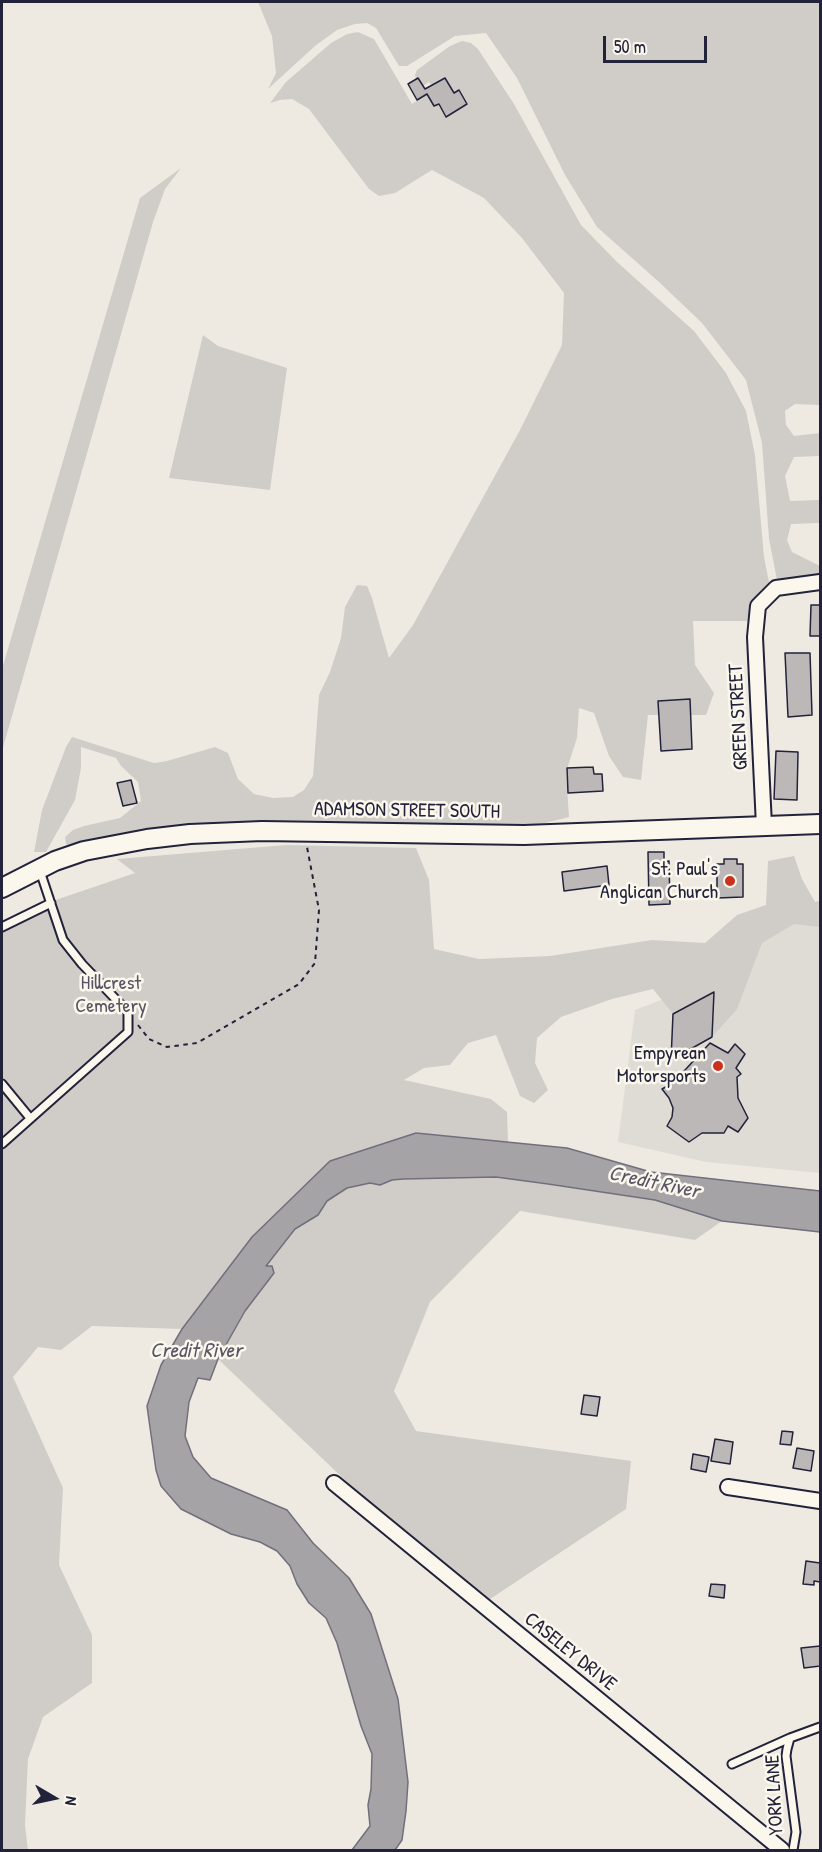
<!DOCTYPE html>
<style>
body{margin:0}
#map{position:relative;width:822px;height:1852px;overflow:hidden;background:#eeeae2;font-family:"Patrick Hand",sans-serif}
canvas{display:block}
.frame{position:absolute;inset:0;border:3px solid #22223b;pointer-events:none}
.north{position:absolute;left:24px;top:1768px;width:60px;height:60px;-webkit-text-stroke:4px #fbf7ec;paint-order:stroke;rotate:99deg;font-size:16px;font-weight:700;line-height:24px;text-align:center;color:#22223b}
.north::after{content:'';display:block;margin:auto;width:21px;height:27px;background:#22223b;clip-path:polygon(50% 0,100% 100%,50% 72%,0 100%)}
.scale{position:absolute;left:603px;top:36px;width:104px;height:27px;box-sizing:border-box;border:3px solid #22223b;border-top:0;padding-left:8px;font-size:18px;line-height:21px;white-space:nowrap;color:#22223b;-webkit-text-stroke:4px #fbf7ec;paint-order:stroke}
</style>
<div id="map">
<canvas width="822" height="1852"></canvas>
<div class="frame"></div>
<div class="north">N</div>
<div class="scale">50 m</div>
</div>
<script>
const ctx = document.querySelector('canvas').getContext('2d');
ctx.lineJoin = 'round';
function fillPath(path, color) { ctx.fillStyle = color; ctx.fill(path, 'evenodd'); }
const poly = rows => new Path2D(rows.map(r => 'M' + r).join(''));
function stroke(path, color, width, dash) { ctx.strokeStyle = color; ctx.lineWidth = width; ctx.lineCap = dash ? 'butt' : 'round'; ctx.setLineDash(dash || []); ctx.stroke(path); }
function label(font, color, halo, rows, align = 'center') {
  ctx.font = font + ' "Patrick Hand",sans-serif'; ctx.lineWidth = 5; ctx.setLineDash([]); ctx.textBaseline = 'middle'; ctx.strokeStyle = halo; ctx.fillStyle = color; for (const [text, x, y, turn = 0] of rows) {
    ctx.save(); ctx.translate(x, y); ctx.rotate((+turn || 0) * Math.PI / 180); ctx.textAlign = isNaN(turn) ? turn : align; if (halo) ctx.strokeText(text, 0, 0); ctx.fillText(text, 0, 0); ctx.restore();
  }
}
fillPath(poly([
 [781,919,820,921,820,1173,706,1162,618,1142,635,1010,713,980]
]), '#dfdbd5');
fillPath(poly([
 [258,2,820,2,820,405,795,404,785,411,786,425,794,436,820,433,820,456,794,457,785,476,790,501,820,500,820,523,791,524,787,540,792,552,820,566,820,583,778,585,769,539,762,443,746,380,702,323,659,282,597,227,565,175,517,78,486,33,455,36,407,66,399,66,376,28,367,23,355,24,337,30,315,46,268,89,276,73,272,36],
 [358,32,374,39,412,104,427,94,434,106,439,104,446,116,467,104,459,90,454,93,445,78,431,85,429,82,423,86,419,79,416,79,415,75,417,70,450,46,462,41,471,43,478,49,514,104,581,225,617,262,694,331,726,373,746,411,755,455,764,557,770,587,752,621,693,621,695,665,714,693,706,715,648,715,641,780,623,777,609,756,594,713,579,708,577,738,566,772,569,817,541,824,437,825,305,821,221,823,149,830,71,847,66,844,65,837,73,830,84,826,120,818,141,801,138,782,121,766,116,758,81,747,81,768,75,800,46,852,34,852,42,810,66,747,72,737,154,763,167,761,215,747,228,753,238,779,254,794,273,798,293,797,304,790,313,776,319,695,330,672,341,638,345,607,357,585,367,586,372,598,389,658,413,625,520,430,562,345,564,293,522,238,484,198,432,170,395,193,379,196,369,189,309,109,292,99,280,100,270,103,286,82,331,43,347,34],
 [181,168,165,189,153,222,2,751,2,669,140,198],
 [203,335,218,346,287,368,270,490,169,478],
 [286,845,416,848,429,880,434,949,479,959,550,956,652,940,705,943,737,915,766,905,768,861,794,856,802,879,815,902,820,901,820,927,794,924,762,943,737,1009,712,1037,714,992,673,1014,653,989,612,999,561,1017,537,1038,535,1063,548,1090,534,1103,520,1096,496,1035,468,1043,450,1065,424,1068,404,1080,491,1099,507,1112,508,1143,416,1133,252,1237,182,1329,92,1326,61,1350,38,1347,13,1377,63,1488,59,1565,92,1635,92,1683,43,1717,28,1759,25,1825,28,1850,2,1850,2,924,35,907,135,873,117,859],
 [496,1177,655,1200,722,1221,695,1240,520,1211,430,1302,394,1391,416,1431,631,1461,626,1509,478,1607,218,1359,245,1311,274,1273,265,1267,295,1229,318,1215,327,1201,347,1188,370,1183,380,1185,392,1180,403,1179]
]), '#d0cdc9');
const water = poly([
 [416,1133,567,1148,651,1172,820,1191,820,1232,722,1221,655,1200,548,1184,496,1177,403,1179,392,1180,380,1185,370,1183,347,1188,327,1201,318,1215,295,1229,266,1266,272,1266,274,1273,245,1311,218,1359,210,1380,198,1378,189,1402,185,1436,193,1457,211,1478,287,1510,313,1543,349,1578,371,1614,398,1699,408,1782,406,1811,402,1840,395,1850,352,1850,370,1826,368,1805,371,1789,372,1754,361,1726,337,1643,326,1618,309,1603,297,1584,290,1566,277,1551,260,1542,231,1534,181,1509,161,1486,156,1470,147,1406,161,1365,182,1329,252,1237,330,1161,416,1133]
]);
fillPath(water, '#a6a3a7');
stroke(water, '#716f7c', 1.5);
const building = poly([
 [418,78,425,89,445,78,454,93,459,90,467,104,446,117,439,104,434,106,427,94,417,100,408,84,418,78],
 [811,605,820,605,820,636,810,636,811,605],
 [785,653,810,653,812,715,788,717,785,653],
 [690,699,692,749,661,751,658,701,690,699],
 [776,751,798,752,797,800,774,799,776,751],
 [593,767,594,774,602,774,603,791,568,793,567,768,593,767],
 [131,780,137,803,123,806,117,783,131,780],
 [648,852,664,852,664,862,669,861,670,904,649,905,648,852],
 [724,859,737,859,737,864,743,864,743,897,717,898,717,864,724,864,724,859],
 [607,866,609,885,564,891,562,872,607,866],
 [714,992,712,1037,671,1060,673,1014,714,992],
 [710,1043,728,1053,735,1044,745,1054,736,1068,741,1074,737,1077,738,1098,748,1118,738,1132,728,1126,724,1133,702,1133,689,1142,667,1126,672,1117,673,1108,669,1098,662,1089,673,1083,710,1043],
 [584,1395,600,1397,597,1416,581,1414,584,1395],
 [782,1431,793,1432,791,1445,780,1444,782,1431],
 [715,1439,733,1442,730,1464,711,1461,715,1439],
 [797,1448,814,1451,811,1471,793,1468,797,1448],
 [693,1454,709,1457,706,1472,691,1469,693,1454],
 [806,1561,820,1563,820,1582,814,1581,814,1585,803,1584,806,1561],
 [711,1584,725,1585,724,1598,709,1596,711,1584],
 [820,1646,820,1666,804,1668,801,1648,820,1646]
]);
fillPath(building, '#bcb8b8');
stroke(building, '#22223b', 1.5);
const service = poly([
 [2,927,51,903],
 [2,1084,30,1118],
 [2,1144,128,1032,128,1012,82,964,63,940,40,871],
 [732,1764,790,1738],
 [793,1850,796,1832,786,1756,787,1749,790,1738,820,1727]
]);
const minor = poly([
 [764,826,755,637,758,606,776,588,820,582],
 [334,1483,782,1850],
 [728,1487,820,1501]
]);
const secondary = poly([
 [2,888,55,861,84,851,147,839,190,834,262,831,524,835,820,824]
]);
stroke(service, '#22223b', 11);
stroke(minor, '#22223b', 18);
stroke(secondary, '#22223b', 22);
stroke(poly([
 [138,1025,149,1039,167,1047,197,1043,299,984,315,963,319,910,307,847]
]), '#22223b', 2, [4.5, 4.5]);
stroke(service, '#fbf7ec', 7);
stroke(minor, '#fbf7ec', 14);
stroke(secondary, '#fbf7ec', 18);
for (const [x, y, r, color] of [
 [730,881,6,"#c8321e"],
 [718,1066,6,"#c8321e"]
]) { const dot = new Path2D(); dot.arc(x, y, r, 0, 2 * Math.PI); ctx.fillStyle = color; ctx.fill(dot); stroke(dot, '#fbf7ec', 2); }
label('20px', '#22223b', '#fbf7ec', [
 ["GREEN STREET",739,717,-93],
 ["ADAMSON STREET SOUTH",407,811,1],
 ["CASELEY DRIVE",570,1652,39],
 ["YORK LANE",775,1795,-93]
]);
label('20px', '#22223b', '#fbf7ec', [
 ["St. Paul's",718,870],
 ["Anglican Church",718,893],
 ["Empyrean",706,1054],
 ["Motorsports",706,1077]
], 'right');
label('20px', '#565566', '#fbf7ec', [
 ["Hillcrest",111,984],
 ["Cemetery",111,1007]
]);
label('italic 21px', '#575666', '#fbf7ec', [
 ["Credit River",654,1183,12],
 ["Credit River",196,1351]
]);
</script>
